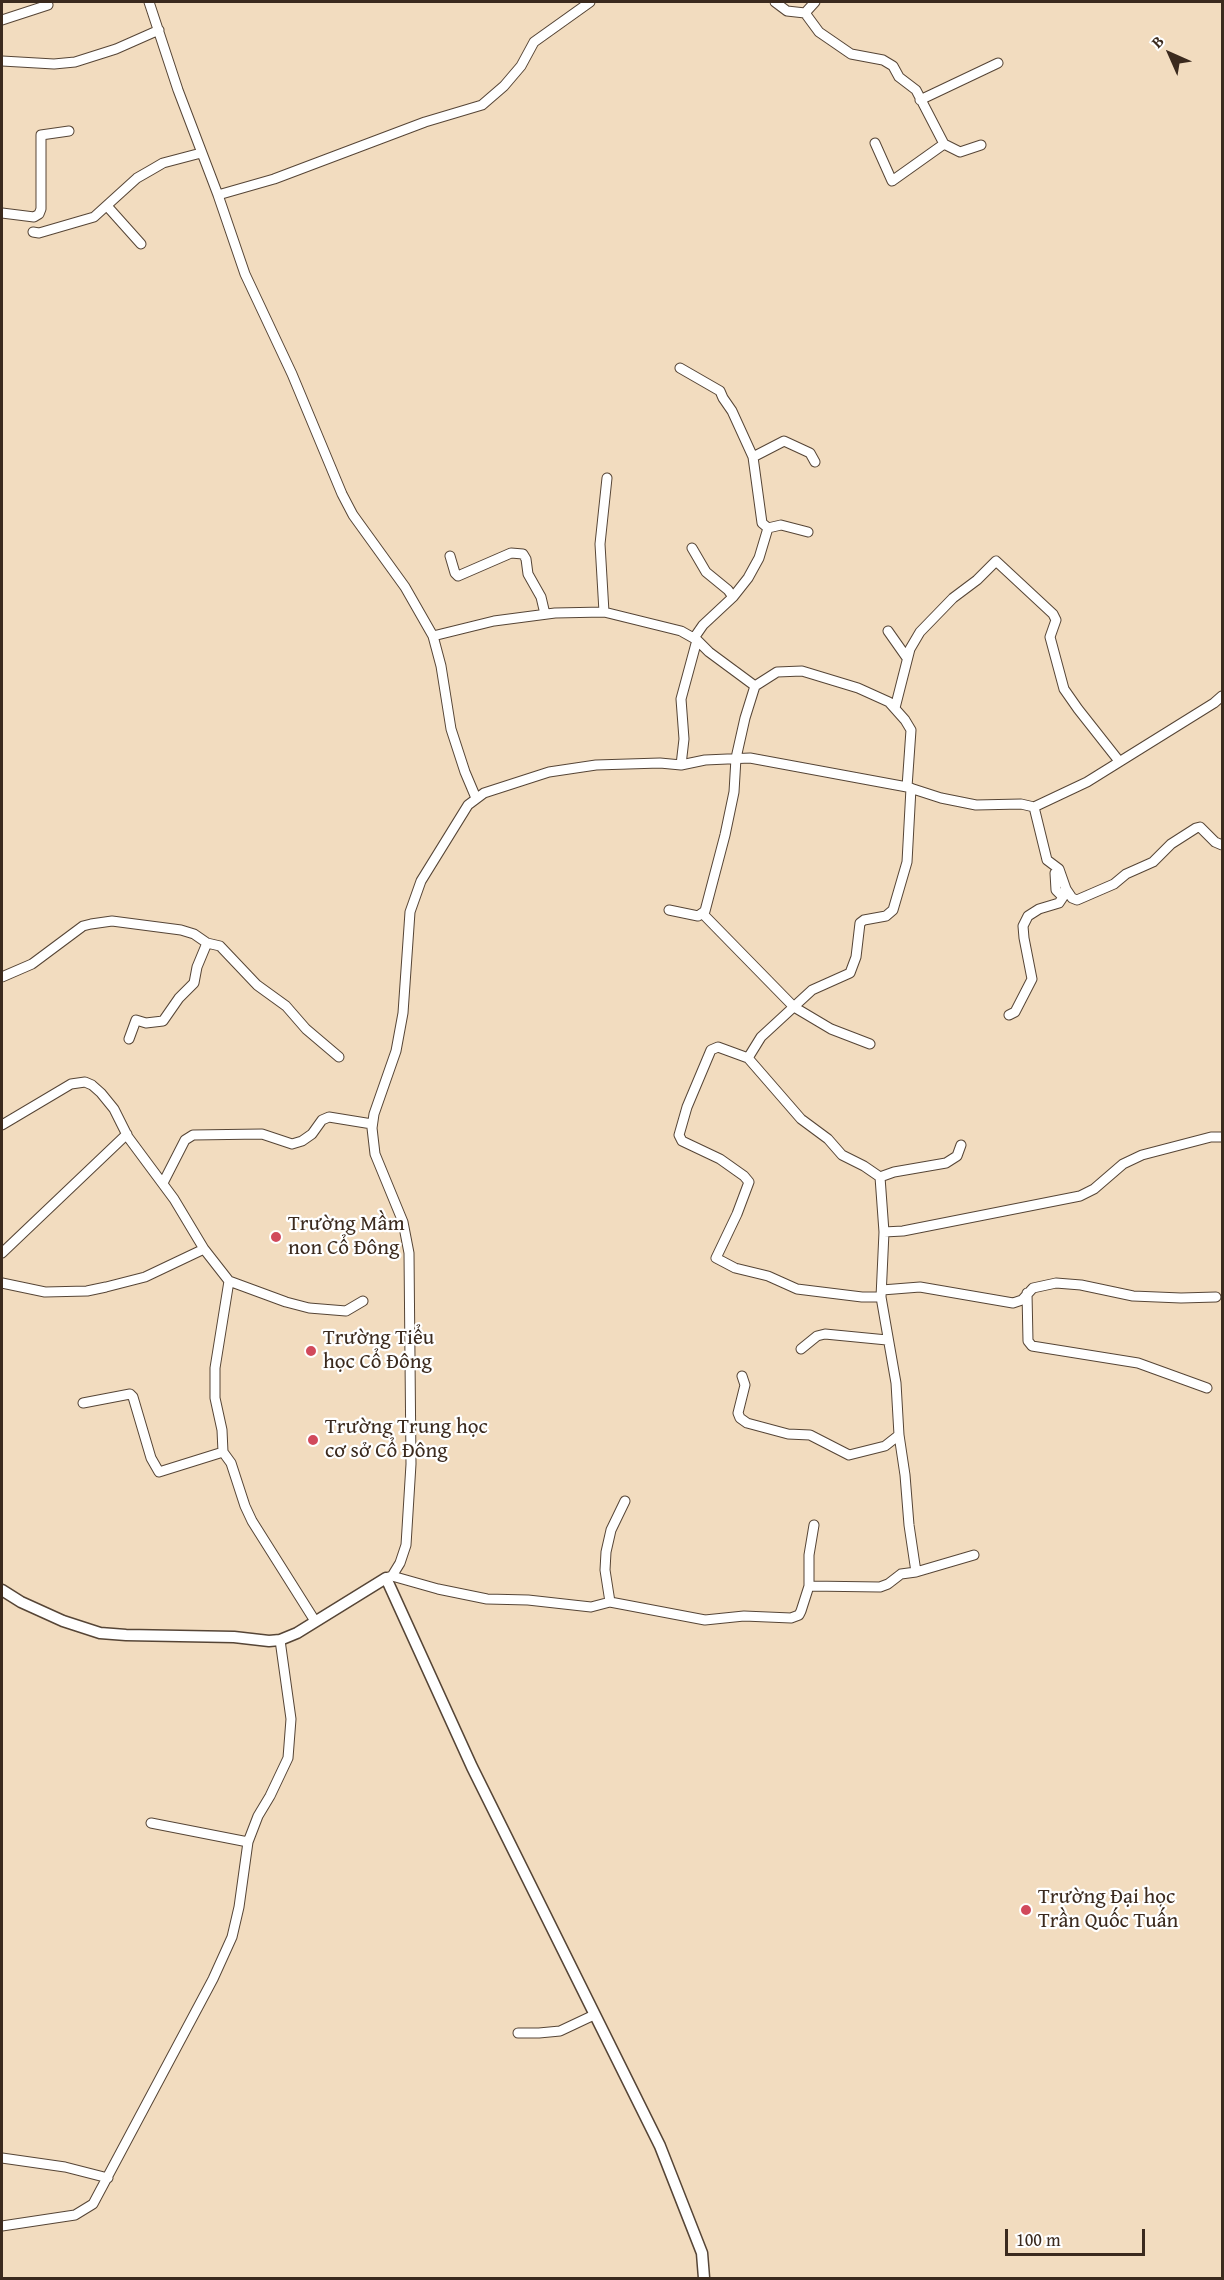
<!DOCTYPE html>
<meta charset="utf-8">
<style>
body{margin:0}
#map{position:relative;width:1224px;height:2280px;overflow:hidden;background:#f2dcbf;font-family:"Gentium Book Plus",serif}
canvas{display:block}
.frame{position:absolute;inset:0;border:3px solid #3b2a1e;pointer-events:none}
.north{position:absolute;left:1140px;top:24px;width:60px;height:60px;-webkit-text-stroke:4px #fff;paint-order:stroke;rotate:315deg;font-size:16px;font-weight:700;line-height:24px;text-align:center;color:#3b2a1e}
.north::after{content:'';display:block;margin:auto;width:21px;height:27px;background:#3b2a1e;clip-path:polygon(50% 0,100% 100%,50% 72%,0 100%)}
.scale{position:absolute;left:1005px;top:2229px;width:140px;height:27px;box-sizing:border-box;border:3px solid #3b2a1e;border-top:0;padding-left:8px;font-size:18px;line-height:21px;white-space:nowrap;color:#3b2a1e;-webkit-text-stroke:4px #fff;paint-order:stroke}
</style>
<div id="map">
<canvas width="1224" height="2280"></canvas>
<div class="frame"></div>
<div class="north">B</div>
<div class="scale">100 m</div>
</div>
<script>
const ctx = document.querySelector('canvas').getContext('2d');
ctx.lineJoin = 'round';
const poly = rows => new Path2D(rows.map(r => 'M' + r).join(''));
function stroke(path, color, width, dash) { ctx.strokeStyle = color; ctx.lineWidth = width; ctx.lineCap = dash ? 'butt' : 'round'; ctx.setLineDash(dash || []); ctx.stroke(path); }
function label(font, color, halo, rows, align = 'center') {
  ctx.font = font + ' "Gentium Book Plus",serif'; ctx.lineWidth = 4.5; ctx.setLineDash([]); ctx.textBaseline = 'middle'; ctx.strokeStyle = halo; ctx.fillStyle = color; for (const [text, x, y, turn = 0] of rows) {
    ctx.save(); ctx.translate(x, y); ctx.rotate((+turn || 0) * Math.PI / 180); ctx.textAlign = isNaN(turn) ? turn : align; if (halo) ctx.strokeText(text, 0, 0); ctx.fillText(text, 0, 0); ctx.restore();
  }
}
const minor = poly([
 [149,2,178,90,218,195,245,274,292,374,342,494,353,515,405,587,433,636,441,666,451,729,465,772,476,798],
 [775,2,787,11,805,13,819,32,851,54,883,60,893,66,899,77,916,90,944,144,960,152,981,145],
 [805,13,815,2],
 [2,20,48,5],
 [2,61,54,64,75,62,116,49,159,30],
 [920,100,998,63],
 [875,143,892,181,944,144],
 [218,195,274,179,425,122,482,105,504,86,521,66,534,42,590,2],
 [107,206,141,244],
 [2,213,34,217,39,214,41,209,41,135,69,131],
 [33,232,39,233,94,217,137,178,151,170,163,163,201,153],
 [680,368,720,391,723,398,732,411,753,457,762,523,768,528,759,558,748,578,733,597,703,625,694,638],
 [753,457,784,441,810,453,815,462],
 [768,528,781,525,808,532],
 [692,548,706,572,728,590,733,597],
 [450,556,455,573,458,576,511,553,523,554,526,559,528,574,541,597,545,614],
 [604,612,600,544,607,478],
 [888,631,907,658],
 [433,636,494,621,555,613,604,612,681,631,697,640,709,652,755,686],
 [895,708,910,649,920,632,953,598,977,580,996,561,1053,614,1056,620,1050,637,1064,689,1078,709,1119,761],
 [681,765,684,739,681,699,697,640],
 [911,788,907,862,893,910,886,916,864,920,860,923,856,957,850,973,812,990,761,1037,748,1058,801,1119,828,1139,842,1155,864,1166,880,1177,894,1172,946,1163,957,1156,961,1145],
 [1034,807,1047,860,1059,869,1066,889,1072,898,1077,900,1114,884,1126,874,1153,862,1171,844,1196,828,1200,827,1215,842,1222,845],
 [669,910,698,916,705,911,725,835,734,792,736,758,745,718,755,686,777,672,802,671,858,688,889,702,905,720,911,730,907,787],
 [703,914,794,1007,831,1029,870,1044],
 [2,977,32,964,83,926,91,924,112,921,181,930,194,934,207,943,220,946,257,985,286,1006,306,1029,339,1057],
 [1009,1015,1015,1012,1032,979,1024,938,1023,926,1028,916,1039,909,1059,903,1063,897,1056,890,1055,873],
 [129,1039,136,1020,146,1023,163,1021,179,998,194,983,197,967,207,943],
 [748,1058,718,1047,711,1050,687,1107,679,1135,682,1141,720,1159,744,1176,749,1182,737,1214,716,1258,735,1268,768,1276,797,1289,862,1297,881,1297],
 [2,1125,71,1084,85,1082,92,1085,101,1093,114,1109,128,1137,174,1199,204,1249],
 [880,1177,884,1232,881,1297,896,1383,899,1435,905,1475,909,1525,916,1572],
 [163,1183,185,1140,193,1135,262,1134,292,1144,302,1141,312,1134,322,1120,329,1117,372,1124],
 [884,1232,903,1231,1080,1196,1094,1189,1123,1164,1142,1155,1211,1137,1222,1137],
 [2,1253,127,1134],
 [229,1281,215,1368,215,1398,222,1430,223,1452,231,1463,245,1506,252,1521,315,1621],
 [2,1283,45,1292,87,1291,106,1287,145,1277,204,1249,229,1281,286,1302,309,1308,346,1311,363,1301],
 [882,1290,920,1287,1013,1303,1022,1300,1033,1288,1056,1283,1081,1285,1133,1296,1181,1298,1216,1297],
 [1027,1293,1028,1341,1032,1346,1138,1363,1207,1388],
 [801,1349,817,1336,825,1334,887,1340],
 [742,1376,745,1385,738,1413,740,1418,747,1423,788,1434,810,1435,849,1455,885,1446,899,1435],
 [83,1403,130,1394,133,1397,151,1458,159,1472,223,1452],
 [392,1576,438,1589,487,1599,528,1600,591,1607,610,1602,705,1620,744,1616,791,1618,799,1615,801,1611,809,1586,809,1555,814,1525],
 [386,1578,392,1576,400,1563,406,1545,411,1464,409,1253,403,1222,375,1154,372,1128,374,1114,396,1051,403,1013,410,912,421,881,468,805,484,793,549,772,596,765,660,763,681,765,705,760,750,758,907,787,941,798,976,805,1021,804,1034,807,1087,782,1214,703,1222,696],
 [809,1586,880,1587,888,1584,901,1574,916,1572,974,1555],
 [610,1602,605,1570,606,1552,611,1530,625,1501],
 [151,1823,248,1842],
 [518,2033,539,2033,560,2031,594,2015],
 [2,2158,65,2167,108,2178],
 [2,2226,75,2215,93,2204,213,1979,232,1937,239,1907,248,1842,258,1816,270,1796,288,1758,291,1719,280,1640]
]);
const tertiary = poly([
 [2,1590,21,1602,63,1621,100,1633,126,1635,234,1637,269,1641,280,1640,297,1633,386,1578,472,1767,660,2146,702,2253,704,2278]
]);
stroke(minor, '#564536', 11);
stroke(tertiary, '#564536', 13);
stroke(minor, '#fff', 9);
stroke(tertiary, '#fff', 10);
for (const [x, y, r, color] of [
 [276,1237,6,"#d1495b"],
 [311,1351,6,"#d1495b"],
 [313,1440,6,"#d1495b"],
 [1026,1910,6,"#d1495b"]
]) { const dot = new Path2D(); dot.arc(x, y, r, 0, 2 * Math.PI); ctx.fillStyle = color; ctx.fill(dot); stroke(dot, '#fff', 2); }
label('21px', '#3b2a1e', '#fff', [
 ["Trường Mầm",288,1225],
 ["non Cổ Đông",288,1249],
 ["Trường Tiểu",323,1339],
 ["học Cổ Đông",323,1363],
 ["Trường Trung học",325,1428],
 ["cơ sở Cổ Đông",325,1452],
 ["Trường Đại học",1038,1898],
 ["Trần Quốc Tuấn",1038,1922]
], 'left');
</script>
